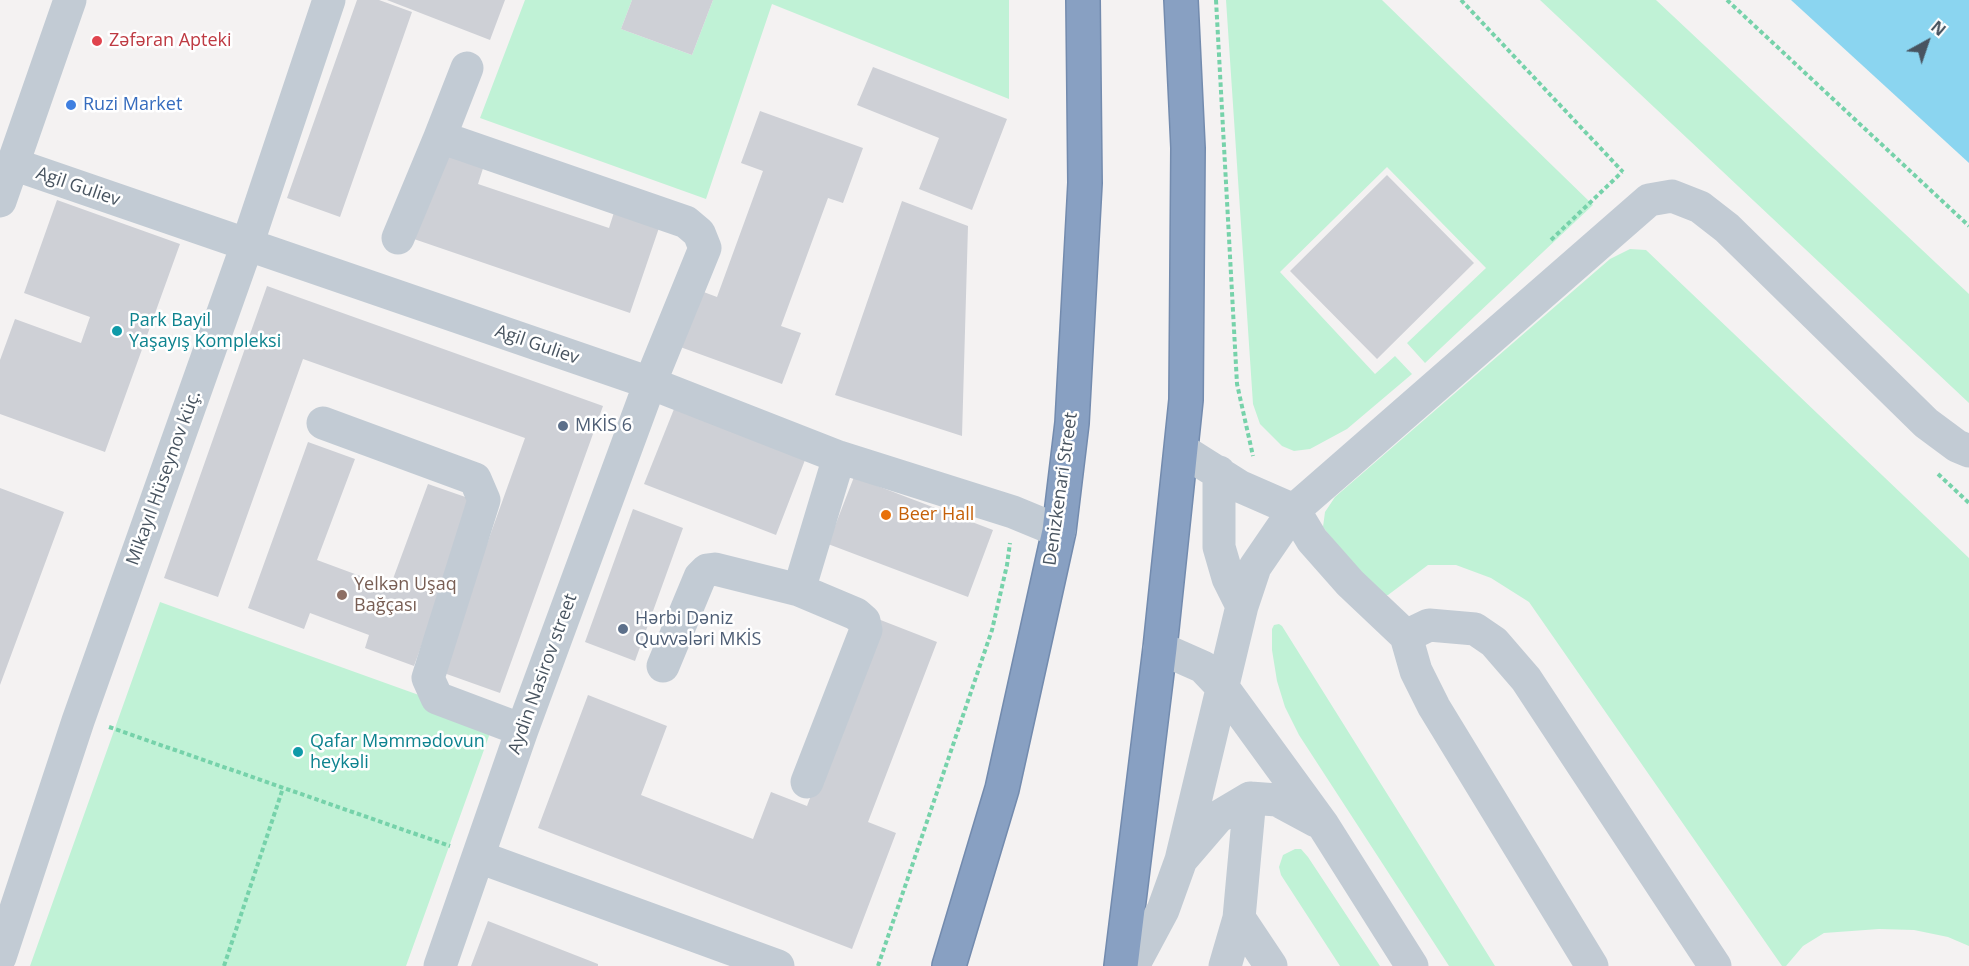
<!DOCTYPE html>
<meta charset="utf-8">
<style>
body{margin:0}
#map{position:relative;width:1969px;height:966px;overflow:hidden;background:#f4f2f2;font-family:"Open Sans",sans-serif}
canvas{display:block}
.north{position:absolute;left:1897px;top:12px;width:60px;height:60px;-webkit-text-stroke:4px #fff;paint-order:stroke;rotate:40deg;font-size:16px;font-weight:700;line-height:24px;text-align:center;color:#485460}
.north::after{content:'';display:block;margin:auto;width:21px;height:27px;background:#485460;clip-path:polygon(50% 0,100% 100%,50% 72%,0 100%)}
</style>
<div id="map">
<canvas width="1969" height="966"></canvas>
<div class="north">N</div>
</div>
<script>
const ctx = document.querySelector('canvas').getContext('2d');
ctx.lineJoin = 'round';
function fillPath(path, color) { ctx.fillStyle = color; ctx.fill(path, 'evenodd'); }
const poly = rows => new Path2D(rows.map(r => 'M' + r).join(''));
function stroke(path, color, width, dash) { ctx.strokeStyle = color; ctx.lineWidth = width; ctx.lineCap = dash ? 'butt' : 'round'; ctx.setLineDash(dash || []); ctx.stroke(path); }
function label(font, color, halo, rows, align = 'center') {
  ctx.font = font + ' "Open Sans",sans-serif'; ctx.lineWidth = 5; ctx.setLineDash([]); ctx.textBaseline = 'middle'; ctx.strokeStyle = halo; ctx.fillStyle = color; for (const [text, x, y, turn = 0] of rows) {
    ctx.save(); ctx.translate(x, y); ctx.rotate((+turn || 0) * Math.PI / 180); ctx.textAlign = isNaN(turn) ? turn : align; if (halo) ctx.strokeText(text, 0, 0); ctx.fillText(text, 0, 0); ctx.restore();
  }
}
fillPath(poly([
 [525,0,632,0,621,29,692,55,713,0,1009,0,1009,99,772,4,706,199,480,118],
 [1226,0,1382,0,1593,205,1425,363,1407,343,1486,268,1387,167,1280,272,1375,374,1395,356,1412,374,1347,429,1310,449,1294,451,1282,446,1260,424,1253,404],
 [1540,0,1656,0,1969,294,1969,403],
 [1630,249,1646,250,1969,558,1969,946,1948,937,1914,930,1879,929,1824,933,1803,946,1786,966,1782,966,1529,602,1491,578,1456,565,1428,565,1388,595,1376,595,1323,527,1325,512,1335,497,1610,259],
 [160,602,494,722,406,966,30,966],
 [1279,624,1282,626,1495,966,1449,966,1299,735,1285,707,1277,681,1272,650,1272,629,1274,625],
 [1295,849,1301,849,1308,857,1380,966,1340,966,1281,875,1279,867,1283,855]
]), '#c0f2d6');
fillPath(poly([
 [1791,0,1969,0,1969,163]
]), '#8bd5f0');
fillPath(poly([
 [357,0,379,0,412,12,340,217,287,198],
 [387,0,505,0,490,40],
 [632,0,713,0,692,55,621,29],
 [873,67,1007,119,972,210,919,189,939,138,857,105],
 [760,111,863,148,843,203,828,198,781,326,801,333,782,384,672,344,693,288,717,297,763,171,741,163],
 [443,144,486,159,478,184,609,228,617,203,662,219,630,313,411,238],
 [1387,175,1474,263,1377,359,1290,271],
 [57,200,180,244,105,452,0,414,0,360,15,319,81,343,90,317,24,293],
 [902,201,968,226,962,436,835,395],
 [267,286,603,406,500,693,441,672,525,438,303,359,218,597,164,578],
 [674,409,805,460,776,535,644,484],
 [308,442,355,459,317,560,390,587,428,484,474,500,414,666,365,648,369,635,310,613,304,629,248,608],
 [854,477,993,530,968,597,828,544],
 [0,488,64,512,0,685],
 [633,509,683,528,635,661,585,642],
 [878,619,937,642,868,822,896,833,852,949,538,828,588,695,667,726,641,795,753,839,771,792,807,806],
 [488,921,598,964,598,966,471,966]
]), '#ced0d6');
const highway = poly([
 [949,966,1002,789,1059,531,1072,423,1085,183,1083,0],
 [1121,966,1160,648,1186,400,1188,148,1181,0]
]);
stroke(highway, '#738bae', 36);
stroke(poly([
 [1216,0,1237,384,1253,456],
 [1461,0,1623,172],
 [1727,0,1969,226],
 [1551,240,1622,172],
 [1938,474,1969,503],
 [109,727,450,846],
 [224,966,283,788],
 [878,966,992,630,1007,565,1010,543]
]), '#76d2aa', 4, [4.5, 3]);
stroke(poly([
 [440,137,467,68],
 [13,164,650,383,839,457,1013,512,1059,531],
 [0,201,70,0],
 [398,238,440,137,686,222,699,233,705,248,650,383,522,730,440,966],
 [323,423,475,479,484,500,428,678,437,698,522,730],
 [1182,450,1239,486,1294,510,1312,540,1350,583,1406,636,1416,671,1434,707,1592,966],
 [799,590,839,457],
 [1242,606,1255,567,1294,510,1649,200,1672,196,1700,207,1727,228,1926,423,1957,446,1969,451],
 [1406,636,1429,625,1475,629,1494,642,1526,679,1715,966],
 [1160,648,1203,667,1224,689,1323,825,1412,966],
 [663,666,700,577,707,570,715,569,799,590,856,614,864,621,866,630,807,782],
 [479,857,778,966],
 [1181,860,1242,606,1228,578,1219,547,1219,472],
 [1239,918,1271,966],
 [0,957,78,721,247,245,329,0],
 [1133,966,1163,910,1181,860,1218,817,1250,798,1277,800,1316,821],
 [1225,966,1239,918,1250,798]
]), '#c2cbd4', 33);
stroke(highway, '#88a0c2', 33);
for (const [x, y, r, color] of [
 [97,41,6,"#e0444e"],
 [71,105,6,"#3f7fe0"],
 [117,331,6,"#0f9aa8"],
 [563,426,6,"#5c6f8a"],
 [886,515,6,"#e8710a"],
 [342,595,6,"#8d6e63"],
 [623,629,6,"#5c6f8a"],
 [298,752,6,"#0f9aa8"]
]) { const dot = new Path2D(); dot.arc(x, y, r, 0, 2 * Math.PI); ctx.fillStyle = color; ctx.fill(dot); stroke(dot, '#fff', 2); }
label('18px', '#be3a42', '#fff', [
 ["Zəfəran Apteki",109,41]
], 'left');
label('18px', '#366cbe', '#fff', [
 ["Ruzi Market",83,105]
], 'left');
label('18px', '#485460', '#fff', [
 ["Agil Guliev",78,187,19],
 ["Agil Guliev",537,345,19],
 ["Mikayıl Hüseynov küç.",164,478,-70],
 ["Denizkenari Street",1061,489,-82],
 ["Aydin Nasirov street",543,674,-70]
]);
label('18px', '#0d838f', '#fff', [
 ["Park Bayil",129,321],
 ["Yaşayış Kompleksi",129,342],
 ["Qafar Məmmədovun",310,742],
 ["heykəli",310,763]
], 'left');
label('18px', '#4e5e75', '#fff', [
 ["MKİS 6",575,426],
 ["Hərbi Dəniz",635,619],
 ["Quvvələri MKİS",635,640]
], 'left');
label('18px', '#c56008', '#fff', [
 ["Beer Hall",898,515]
], 'left');
label('18px', '#785e54', '#fff', [
 ["Yelkən Uşaq",354,585],
 ["Bağçası",354,606]
], 'left');
</script>
